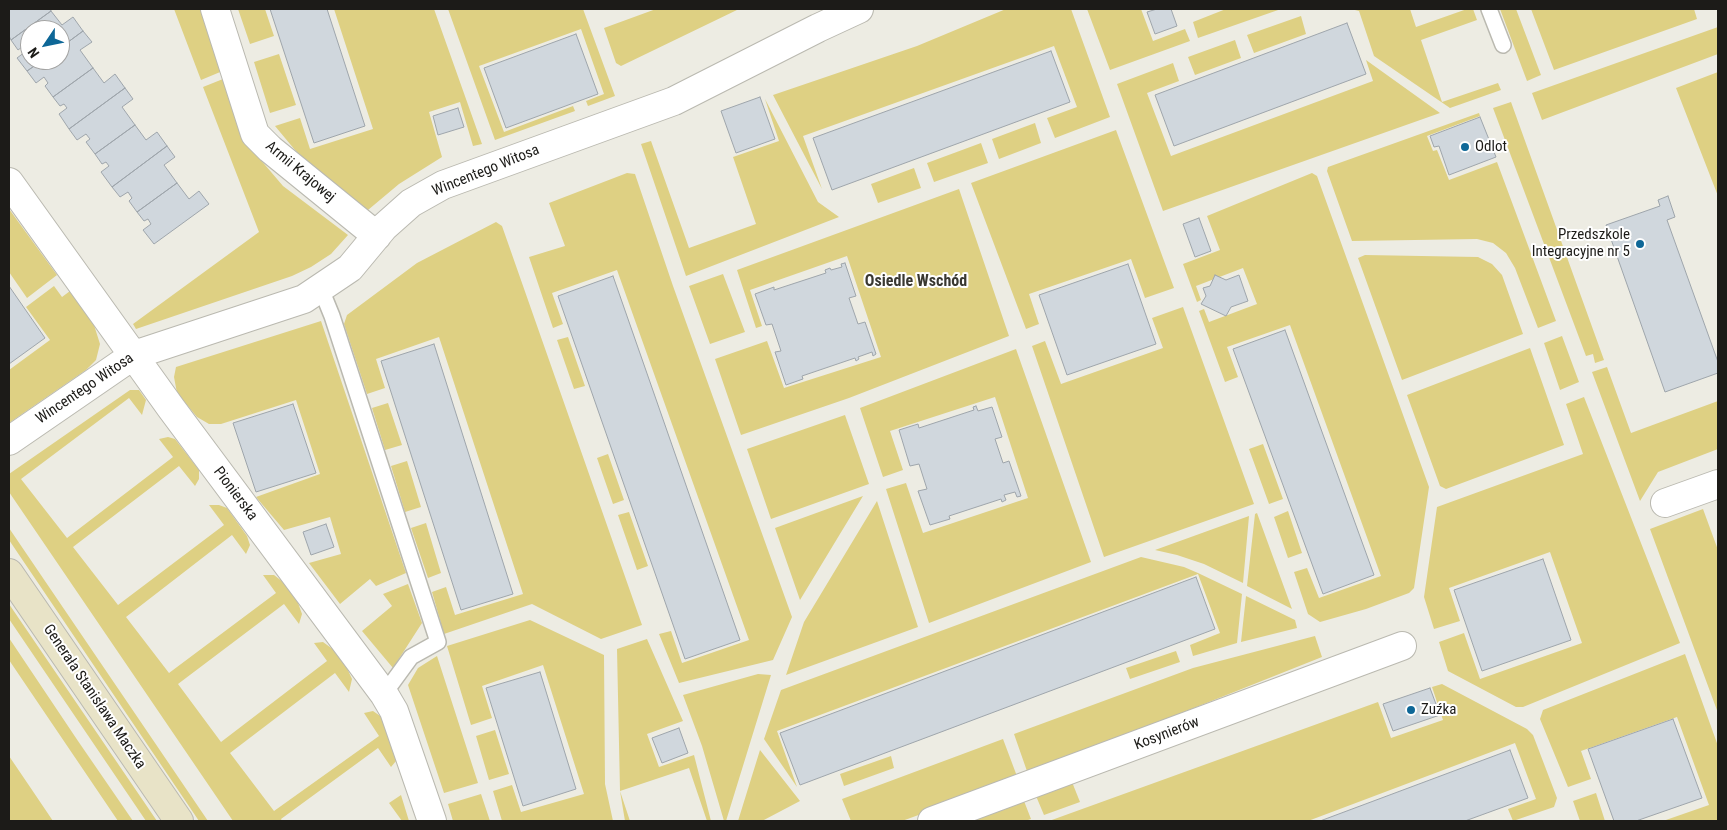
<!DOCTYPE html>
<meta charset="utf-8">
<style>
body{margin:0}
#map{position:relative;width:1727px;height:830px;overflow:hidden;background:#edece3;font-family:"Roboto Condensed",sans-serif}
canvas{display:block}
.frame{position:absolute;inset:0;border:10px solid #1c1b18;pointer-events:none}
.north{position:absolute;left:20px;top:20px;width:50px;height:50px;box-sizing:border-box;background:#fff;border:1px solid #a4a4a3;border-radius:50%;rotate:236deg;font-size:14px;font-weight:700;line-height:20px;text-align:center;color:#1c1b18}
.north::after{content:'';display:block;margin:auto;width:18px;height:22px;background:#0e6797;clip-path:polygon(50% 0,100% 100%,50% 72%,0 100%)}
</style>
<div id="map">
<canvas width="1727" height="830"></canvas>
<div class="frame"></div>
<div class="north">N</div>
</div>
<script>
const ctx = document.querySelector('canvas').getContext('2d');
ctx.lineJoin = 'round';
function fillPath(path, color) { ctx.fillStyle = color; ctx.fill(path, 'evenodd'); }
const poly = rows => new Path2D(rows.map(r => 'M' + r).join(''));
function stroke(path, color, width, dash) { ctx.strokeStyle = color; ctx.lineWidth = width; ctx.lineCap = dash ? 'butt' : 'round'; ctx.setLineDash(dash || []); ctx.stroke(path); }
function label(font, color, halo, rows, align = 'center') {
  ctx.font = font + ' "Roboto Condensed",sans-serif'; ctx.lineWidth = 4; ctx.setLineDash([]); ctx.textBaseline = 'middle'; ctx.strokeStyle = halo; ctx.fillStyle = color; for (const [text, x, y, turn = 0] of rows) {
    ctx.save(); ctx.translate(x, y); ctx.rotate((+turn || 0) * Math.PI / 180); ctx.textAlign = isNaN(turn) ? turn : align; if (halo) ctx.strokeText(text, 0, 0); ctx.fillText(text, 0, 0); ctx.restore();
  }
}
fillPath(poly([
 [174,9,204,9,225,70,201,80],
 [238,9,265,9,274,36,250,44],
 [334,9,434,9,482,144,473,146,460,102,429,112,442,157,399,184,368,210,326,179,295,150,275,126,300,118,310,149,373,129],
 [448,9,583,9,615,96,588,106,586,101,604,94,581,29,479,66,504,132,573,106,575,111,495,140],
 [656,9,739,9,621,66,616,63,604,28],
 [1006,9,1071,9,1110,117,1055,138,1047,118,1077,107,1054,46,803,136,822,189,773,95,917,46],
 [1087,9,1141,9,1153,41,1185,29,1190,41,1110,70],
 [1226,9,1281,9,1198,38,1193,22],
 [1351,9,1410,9,1416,27,1467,9,1473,9,1477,20,1421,40,1442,102,1498,83,1501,90,1450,108,1374,56,1359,11],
 [1500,9,1516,9,1541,75,1527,81],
 [1531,9,1694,9,1697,19,1554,70],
 [1301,16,1306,34,1254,53,1247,35],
 [1718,27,1718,54,1542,120,1532,93],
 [1235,40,1241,58,1195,75,1188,57],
 [279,54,296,105,270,113,254,62],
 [1366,60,1440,113,1163,211,1117,84,1173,63,1179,81,1147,93,1171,156,1373,81],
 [1718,72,1718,196,1676,88],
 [228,77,254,152,283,186,348,235,331,254,311,267,292,276,136,329,133,324,259,232,203,87],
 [765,99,818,202,839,217,686,276,641,144,651,141,689,248,756,224,733,157,779,141],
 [1511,102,1604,360,1595,363,1593,354,1586,356,1493,108],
 [1479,113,1480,116,1427,136,1433,151,1437,150,1449,180,1497,162,1556,321,1538,328,1515,268,1506,253,1493,243,1477,239,1352,241,1327,171,1328,167],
 [1035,123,1041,143,999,159,992,139],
 [1116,130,1174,288,1145,298,1131,259,1029,294,1039,324,1026,329,971,183],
 [981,143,988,163,934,182,927,163],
 [914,168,921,188,878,203,871,184],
 [627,173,635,174,673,286,792,617,773,660,679,683,659,634,671,631,682,663,749,640,617,270,552,293,563,324,553,328,529,257,565,246,549,203],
 [1312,173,1317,176,1429,487,1414,588,1409,593,1366,609,1320,622,1308,614,1294,572,1307,568,1319,598,1381,576,1290,325,1227,347,1238,377,1225,382,1199,311,1204,309,1209,322,1257,304,1243,268,1196,286,1201,300,1197,302,1183,264,1220,250,1207,216],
 [959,189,1009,336,849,398,741,435,715,359,767,341,784,388,881,357,847,256,750,290,762,326,756,328,737,270],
 [9,209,57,275,27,298,9,272],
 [496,222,502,226,642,625,601,639,532,604,444,634,432,592,446,587,455,615,523,594,439,337,376,359,385,388,367,394,344,324,347,315,417,263],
 [1365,255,1478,257,1492,264,1502,275,1523,334,1402,380,1358,258],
 [723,274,745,332,710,344,689,286],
 [54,286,62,297,70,291,94,325,100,344,96,360,86,370,9,423,9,370,50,340,26,307],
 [1183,307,1254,504,1104,557,1032,346,1045,341,1061,384,1163,348,1152,318],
 [321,321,406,573,376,586,370,579,340,604,309,563,341,554,330,517,284,530,256,497,320,474,296,400,221,424,209,424,197,417,177,393,174,377,176,367],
 [1562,336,1579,382,1560,390,1544,343],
 [568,337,585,386,574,389,557,340],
 [1530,348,1564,445,1446,489,1440,486,1407,395],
 [1016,349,1091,562,929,623,886,489,906,483,923,533,1028,498,995,397,890,431,903,470,883,477,860,408],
 [1607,367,1631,433,1718,401,1718,449,1658,472,1640,501,1592,372],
 [130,390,139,390,146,400,142,415,129,398,21,479,67,538,173,457,159,439,168,437,175,439,199,470,199,479,195,486,179,466,73,547,118,605,224,525,209,505,219,505,227,508,247,536,250,545,246,554,232,535,126,617,169,673,276,593,263,575,274,575,283,582,297,600,302,614,299,624,284,604,178,684,221,742,327,661,314,643,323,642,334,650,346,666,352,679,349,692,335,673,230,753,274,811,379,736,364,713,373,711,386,720,399,751,396,761,391,767,378,748,281,819,282,821,233,821,9,492,9,474],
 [1584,397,1680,643,1523,707,1516,707,1448,671,1439,642,1464,633,1480,679,1582,643,1550,552,1449,588,1460,621,1434,629,1424,597,1437,507,1583,454,1566,404],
 [388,403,402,445,385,450,372,408],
 [845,415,869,484,771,519,747,449],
 [1263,444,1283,499,1269,504,1249,449],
 [608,454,624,500,613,504,597,458],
 [407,461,421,507,405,512,391,466],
 [863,496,800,600,775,528],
 [877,501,918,627,786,675,804,622],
 [1703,509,1718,550,1718,713,1650,529],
 [1288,511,1302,553,1288,558,1274,517],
 [629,512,648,566,637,570,618,515],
 [1257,513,1292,609,1247,586,1255,514],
 [1249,516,1243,583,1204,564,1177,555,1155,550],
 [426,523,441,573,428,578,411,528],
 [9,528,208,821,199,821,9,540],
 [1141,557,1184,567,1198,573,1242,594,1237,643,1193,656,1190,645,1220,633,1198,574,777,731,797,787,764,739,781,690],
 [408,584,422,623,393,668,362,631,392,606,383,594],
 [1246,596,1295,620,1297,628,1241,642],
 [9,604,157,821,146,821,9,619],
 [530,620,604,655,605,784,613,821,502,821,493,791,512,785,521,812,584,794,543,665,482,686,492,718,471,725,447,646],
 [1315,636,1322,657,1028,774,1014,734,1193,668],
 [9,638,78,741,133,821,118,821,9,660],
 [647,639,683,721,647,734,659,767,694,755,711,821,707,821,689,768,620,791,630,821,625,821,620,791,617,649],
 [1176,651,1180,662,1130,679,1126,668],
 [1685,654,1718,746,1718,821,1663,821,1709,805,1677,717,1581,751,1591,779,1568,787,1540,719,1543,710],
 [437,656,478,783,444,793,408,685,418,668],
 [758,674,771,675,726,821,724,821,702,746,683,695],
 [1442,684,1527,729,1533,735,1557,798,1554,807,1513,821,1508,809,1536,799,1515,743,1308,821,1049,821,1378,702,1391,738,1443,720,1432,687],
 [495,730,509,774,489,780,476,736],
 [1003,739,1018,779,902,821,851,821,842,799],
 [760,750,800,801,762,821,738,821],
 [9,756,28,784,53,821,9,821],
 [891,756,894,768,844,786,840,774],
 [1072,782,1080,802,1044,815,1036,796],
 [1596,793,1605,821,1580,821,1573,801],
 [481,794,490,821,453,821,448,804],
 [401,795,409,821,402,821,389,803],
 [1024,801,1031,819,1025,821,968,821]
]), '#ded083');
const building = poly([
 [9,9,50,9,51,11,11,40,9,36,9,9],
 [270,9,327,9,365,126,314,143,270,9],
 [1157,9,1171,9,1177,26,1155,34,1147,12,1157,9],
 [51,11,62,25,73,17,83,31,60,48,60,30,30,30,30,60,43,60,27,71,17,58,25,52,22,47,18,50,11,40,51,11],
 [1347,23,1366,74,1174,146,1155,95,1347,23],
 [83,31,92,42,80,50,93,68,53,97,45,86,48,83,44,77,36,83,27,71,43,60,60,60,60,48,83,31],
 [576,34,598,94,506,128,484,68,576,34],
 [1051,51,1070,102,832,190,813,138,1051,51],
 [93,68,104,83,115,74,125,88,69,129,59,114,67,108,64,104,60,106,53,97,93,68],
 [125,88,133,99,122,107,135,125,95,154,86,142,90,139,86,134,77,140,69,129,125,88],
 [760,97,775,139,736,153,721,111,760,97],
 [458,108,464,127,438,135,433,116,458,108],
 [1480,117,1496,157,1449,175,1439,146,1434,147,1430,136,1480,117],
 [135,125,146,140,157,132,167,146,112,187,101,172,109,166,106,162,102,164,95,154,135,125],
 [167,146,175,157,164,165,177,183,137,212,129,201,132,198,128,192,120,197,112,187,167,146],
 [177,183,189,199,199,191,209,204,154,244,143,230,151,224,148,219,144,221,137,212,177,183],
 [1668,196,1675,217,1667,220,1718,362,1718,373,1665,392,1606,225,1660,206,1658,200,1668,196],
 [1199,218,1211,251,1195,257,1183,224,1199,218],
 [845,263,856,296,849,298,858,324,865,322,876,354,873,356,872,352,858,357,859,359,856,361,855,358,802,376,803,379,786,385,775,352,781,351,772,324,766,325,755,294,774,287,774,290,826,273,825,270,830,268,831,270,842,267,841,264,845,263],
 [1128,264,1156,344,1067,375,1039,295,1128,264],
 [1215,275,1226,280,1239,275,1248,301,1231,307,1226,316,1201,304,1206,296,1203,288,1210,286,1215,275],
 [613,276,740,640,685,659,558,296,613,276],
 [9,286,45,338,9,364,9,286],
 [1285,330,1374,575,1323,594,1233,349,1285,330],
 [434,344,513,594,461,610,381,361,434,344],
 [293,404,316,473,256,492,233,423,293,404],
 [976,406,978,411,992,407,1002,437,995,439,1003,463,1009,461,1021,496,1017,497,1015,492,1004,495,1006,500,1002,502,1001,499,949,516,950,519,930,525,918,491,927,489,919,464,910,466,899,430,918,424,919,428,974,410,973,407,976,406],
 [326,524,334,547,311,555,303,532,326,524],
 [1543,559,1571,640,1482,671,1454,590,1543,559],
 [1196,577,1215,629,800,785,780,733,1196,577],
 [540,672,576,789,523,806,486,688,540,672],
 [1430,688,1440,715,1393,731,1383,704,1430,688],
 [1673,719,1702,798,1636,821,1614,821,1588,749,1673,719],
 [679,728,688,753,662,763,652,738,679,728],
 [1510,750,1528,798,1465,821,1320,821,1510,750]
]);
fillPath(building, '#d0d7dd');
stroke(building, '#9ea5ab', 1);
const lane = poly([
 [1489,9,1503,45],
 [321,289,332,316,438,642,411,657,384,694]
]);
const street = poly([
 [215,9,255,134,270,149,377,236],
 [9,182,171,408,384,694,394,711,432,821],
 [9,441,134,355,304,299,350,268,384,227,411,203,443,185,674,101,818,28,859,9],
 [1665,503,1718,484],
 [932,821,1402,646]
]);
const secondary = poly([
 [9,573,179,821]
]);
stroke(lane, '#bab9b0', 18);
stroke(street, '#bab9b0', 30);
stroke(secondary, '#bab9b0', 30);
stroke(lane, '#fff', 15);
stroke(street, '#fff', 28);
stroke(secondary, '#e8e3c7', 28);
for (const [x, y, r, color] of [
 [1465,147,5,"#0e6797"],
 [1640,244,5,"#0e6797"],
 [1411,710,5,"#0e6797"]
]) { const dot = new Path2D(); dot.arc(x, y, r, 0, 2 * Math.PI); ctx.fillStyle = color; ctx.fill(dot); stroke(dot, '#fff', 2); }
label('15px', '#1c1b18', '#fff', [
 ["Odlot",1475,147],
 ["Przedszkole",1630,235,"right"],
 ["Integracyjne nr 5",1630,252,"right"],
 ["Zuźka",1421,710]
], 'left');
label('15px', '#1c1b18', '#fff', [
 ["Wincentego Witosa",486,171,-22],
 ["Armii Krajowej",300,172,40],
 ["Wincentego Witosa",85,389,-34],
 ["Pionierska",235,494,53],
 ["Generała Stanisława Maczka",94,697,56],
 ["Kosynierów",1167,734,-21]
]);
label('bold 16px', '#393831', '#fff', [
 ["Osiedle Wschód",916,282]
]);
</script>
